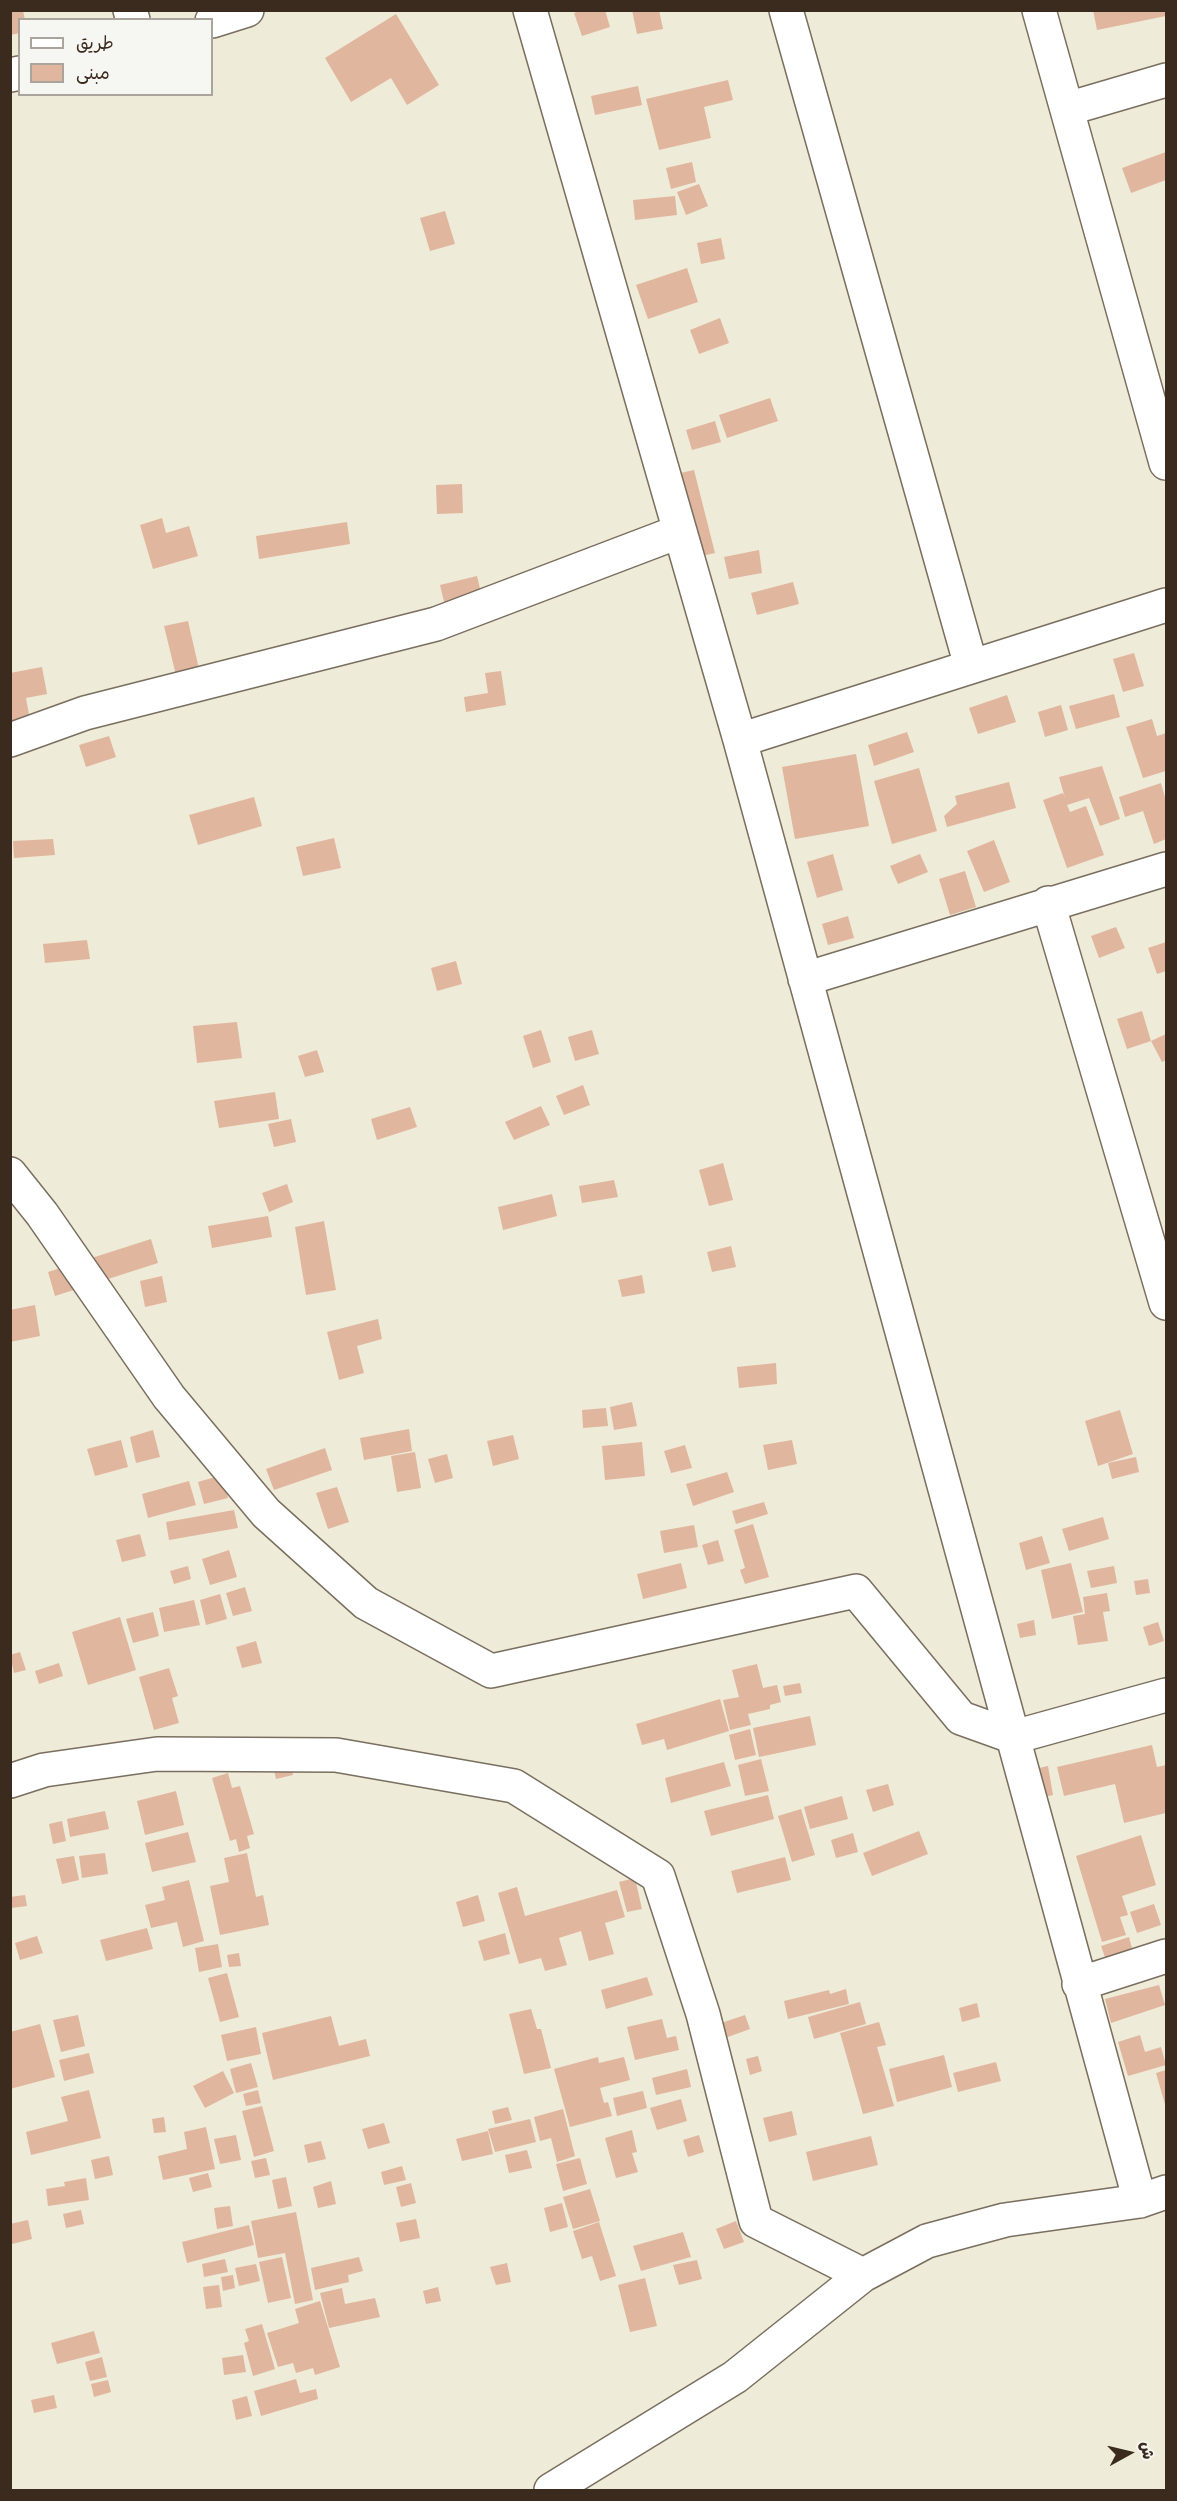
<!DOCTYPE html>
<meta charset="utf-8">
<style>
body{margin:0}
#map{position:relative;width:1177px;height:2501px;overflow:hidden;background:#eeebd8;font-family:Sriracha,"Playpen Sans Arabic",sans-serif}
canvas{display:block}
.frame{position:absolute;inset:0;border:12px solid #3b2a1e;pointer-events:none}
.legend{position:absolute;left:18px;top:18px;width:195px;height:78px;box-sizing:border-box;background:#f6f6f2;border:2px solid #aba49d;margin:0;padding:8px 10px;list-style:none;font-size:18px;color:#3b2a1e}
.legend li{display:flex;align-items:center;gap:12px;height:30px}
.legend b{width:30px;border:2px solid #aba49d}
.north{position:absolute;left:1099px;top:2423px;width:60px;height:60px;-webkit-text-stroke:4px #f6f6f2;paint-order:stroke;rotate:82deg;font-size:16px;font-weight:700;line-height:24px;text-align:center;color:#3b2a1e}
.north::after{content:'';display:block;margin:auto;width:21px;height:27px;background:#3b2a1e;clip-path:polygon(50% 0,100% 100%,50% 72%,0 100%)}
</style>
<div id="map">
<canvas width="1177" height="2501"></canvas>
<div class="frame"></div>
<ul class="legend">
<li><b style="height:8px;background:#fff"></b>طريق</li>
<li><b style="height:16px;background:#e1b69e"></b>مبنى</li>
</ul>
<div class="north">ش</div>
</div>
<script>
const ctx = document.querySelector('canvas').getContext('2d');
ctx.lineJoin = 'round';
function fillPath(path, color) { ctx.fillStyle = color; ctx.fill(path, 'evenodd'); }
const poly = rows => new Path2D(rows.map(r => 'M' + r).join(''));
function stroke(path, color, width, dash) { ctx.strokeStyle = color; ctx.lineWidth = width; ctx.lineCap = dash ? 'butt' : 'round'; ctx.setLineDash(dash || []); ctx.stroke(path); }
fillPath(poly([
 [10,10,23,10,25,20,20,20,20,33,10,35],
 [582,10,605,10,610,27,582,36,574,13],
 [632,10,659,10,663,29,637,34],
 [1093,10,1166,10,1166,16,1097,30],
 [396,14,439,85,407,105,391,78,351,102,325,58],
 [728,80,733,100,704,107,711,138,659,150,646,99],
 [638,86,642,105,595,115,591,96],
 [1166,152,1166,180,1131,193,1122,168],
 [692,162,696,182,671,189,666,168],
 [699,184,708,206,686,215,677,192],
 [675,196,677,215,635,220,633,200],
 [445,211,455,244,430,251,420,218],
 [721,238,725,259,701,264,697,243],
 [687,268,698,302,648,319,636,285],
 [720,318,729,343,699,354,690,330],
 [770,398,778,421,727,438,719,415],
 [715,421,721,442,692,450,686,430],
 [694,470,715,553,697,557,676,474],
 [462,484,463,513,437,514,436,485],
 [162,518,166,533,189,526,198,556,153,569,140,525],
 [347,522,350,544,259,559,256,536],
 [759,550,762,573,729,579,724,557],
 [477,576,487,618,450,627,440,585],
 [793,582,799,604,757,615,751,593],
 [188,621,205,695,182,700,164,626],
 [1134,653,1144,686,1123,692,1113,659],
 [42,667,47,694,26,698,32,731,10,735,10,673],
 [501,671,506,705,466,712,464,697,488,693,485,673],
 [1114,694,1120,717,1076,729,1069,706],
 [1007,695,1016,722,978,734,969,708],
 [1061,705,1068,730,1045,737,1038,712],
 [1152,719,1157,736,1166,733,1166,771,1143,778,1126,727],
 [907,732,914,752,874,766,868,745],
 [109,736,116,757,86,767,79,745],
 [856,754,869,826,795,839,782,767],
 [1102,766,1120,819,1100,826,1089,798,1067,805,1070,812,1086,806,1104,855,1067,868,1043,800,1063,793,1065,798,1059,777],
 [919,768,937,831,892,844,874,781],
 [1009,782,1016,808,947,827,944,816,957,804,955,796],
 [1161,783,1166,801,1166,839,1154,844,1143,811,1125,817,1119,797],
 [254,797,262,826,198,845,189,815],
 [334,838,341,868,303,876,296,847],
 [53,839,55,855,14,858,13,841],
 [994,840,1010,882,984,892,967,851],
 [833,854,843,890,817,898,807,862],
 [920,854,928,872,898,884,890,866],
 [965,871,976,907,950,915,939,879],
 [848,916,854,938,828,945,822,924],
 [1116,927,1125,948,1099,958,1091,936],
 [87,940,90,959,45,963,43,944],
 [1166,942,1166,971,1157,974,1148,948],
 [456,961,462,984,437,991,431,968],
 [1142,1011,1151,1041,1166,1034,1166,1060,1162,1062,1151,1041,1127,1049,1117,1019],
 [237,1022,242,1058,197,1063,193,1026],
 [541,1030,551,1062,533,1068,523,1036],
 [592,1030,599,1054,575,1061,568,1037],
 [317,1050,324,1072,305,1077,298,1056],
 [583,1085,590,1105,564,1115,556,1096],
 [275,1092,279,1119,219,1128,214,1101],
 [541,1106,550,1125,514,1140,505,1122],
 [410,1107,417,1127,377,1140,371,1119],
 [291,1119,296,1142,274,1147,268,1124],
 [723,1163,733,1200,709,1206,699,1170],
 [614,1180,618,1197,582,1203,579,1186],
 [287,1184,293,1202,269,1212,262,1193],
 [552,1194,557,1216,503,1230,498,1207],
 [268,1216,272,1237,212,1248,208,1226],
 [324,1221,336,1290,306,1295,295,1227],
 [151,1239,158,1263,55,1296,48,1272],
 [731,1246,736,1267,712,1272,707,1252],
 [642,1275,645,1293,622,1297,618,1280],
 [162,1276,167,1302,145,1307,140,1281],
 [35,1305,40,1336,10,1342,10,1310],
 [378,1319,382,1339,357,1346,364,1373,339,1380,327,1332],
 [776,1363,777,1384,739,1388,737,1367],
 [632,1402,637,1426,614,1430,610,1407],
 [606,1408,608,1426,583,1428,582,1410],
 [1120,1410,1133,1454,1098,1466,1085,1421],
 [409,1429,412,1451,364,1460,360,1438],
 [153,1430,160,1457,136,1463,130,1437],
 [513,1435,519,1459,493,1466,487,1441],
 [121,1440,128,1467,95,1476,87,1449],
 [792,1440,797,1464,768,1470,763,1445],
 [642,1442,645,1476,605,1480,602,1446],
 [685,1445,692,1468,671,1473,664,1451],
 [325,1448,332,1470,274,1490,266,1469],
 [415,1452,421,1488,397,1492,391,1456],
 [447,1454,453,1478,435,1483,428,1459],
 [1136,1457,1139,1472,1112,1479,1108,1463],
 [727,1472,734,1492,693,1506,686,1484],
 [222,1475,228,1498,204,1504,198,1482],
 [189,1481,196,1505,148,1518,142,1494],
 [337,1487,349,1522,328,1529,316,1493],
 [764,1502,768,1514,736,1524,732,1511],
 [234,1510,238,1528,169,1540,166,1522],
 [1103,1517,1109,1539,1069,1551,1062,1529],
 [753,1524,769,1577,745,1584,740,1570,745,1568,734,1530],
 [694,1525,698,1547,664,1553,660,1531],
 [140,1534,146,1556,122,1562,116,1540],
 [1042,1536,1050,1563,1026,1570,1019,1543],
 [718,1540,724,1561,708,1565,702,1545],
 [229,1550,237,1577,210,1585,202,1559],
 [681,1563,687,1588,643,1599,637,1574],
 [1071,1563,1083,1612,1052,1619,1041,1570],
 [188,1566,191,1579,174,1584,170,1571],
 [1114,1566,1117,1583,1091,1588,1087,1571],
 [1148,1579,1150,1593,1136,1595,1134,1581],
 [245,1587,252,1611,233,1616,226,1593],
 [1107,1593,1110,1611,1103,1612,1108,1641,1078,1645,1073,1616,1085,1614,1083,1597],
 [220,1594,227,1619,206,1625,200,1600],
 [194,1600,200,1625,164,1632,159,1608],
 [153,1612,159,1636,133,1643,126,1619],
 [120,1617,136,1670,88,1685,72,1632],
 [1034,1620,1036,1635,1020,1638,1017,1624],
 [1158,1622,1164,1641,1149,1646,1143,1627],
 [256,1641,262,1663,242,1668,236,1647],
 [20,1652,26,1670,14,1673,10,1655],
 [59,1663,63,1676,39,1684,35,1671],
 [757,1664,763,1688,777,1685,781,1702,770,1705,770,1709,748,1714,751,1725,730,1730,723,1700,739,1697,732,1670],
 [169,1668,178,1696,172,1698,179,1723,154,1730,139,1677],
 [800,1683,802,1693,785,1696,783,1686],
 [720,1699,729,1731,667,1750,664,1739,642,1745,636,1724],
 [810,1716,816,1745,759,1757,753,1728],
 [750,1729,756,1755,735,1760,729,1735],
 [1152,1745,1157,1767,1166,1765,1166,1813,1124,1823,1115,1784,1064,1796,1057,1767],
 [289,1756,293,1775,276,1779,272,1761],
 [761,1759,769,1791,745,1796,738,1765],
 [724,1762,731,1786,671,1803,665,1778],
 [1048,1766,1053,1795,1036,1799,1030,1770],
 [228,1773,232,1788,240,1786,254,1834,247,1836,250,1848,239,1852,236,1839,230,1841,212,1778],
 [888,1784,894,1805,873,1812,866,1790],
 [176,1791,184,1825,145,1835,137,1801],
 [768,1795,774,1819,711,1836,704,1811],
 [842,1796,848,1819,810,1829,804,1807],
 [801,1809,815,1855,792,1862,778,1816],
 [105,1811,109,1829,70,1837,67,1819],
 [62,1821,66,1841,53,1844,49,1824],
 [919,1831,928,1854,872,1876,863,1853],
 [188,1832,196,1862,152,1872,145,1843],
 [853,1833,858,1852,836,1858,831,1840],
 [1141,1835,1156,1885,1122,1896,1128,1915,1120,1917,1126,1935,1102,1942,1076,1856],
 [105,1853,108,1874,82,1878,79,1856],
 [247,1853,256,1897,263,1895,269,1925,220,1935,210,1886,229,1882,224,1858],
 [74,1856,79,1880,62,1884,56,1859],
 [785,1857,791,1880,737,1893,731,1871],
 [635,1878,642,1909,627,1912,619,1882],
 [189,1880,204,1941,183,1947,177,1922,151,1928,145,1905,165,1900,162,1887],
 [517,1887,525,1916,617,1890,625,1917,605,1923,614,1954,589,1961,581,1931,559,1938,567,1965,545,1971,541,1958,519,1964,498,1893],
 [25,1895,27,1906,11,1908,10,1897],
 [478,1895,485,1921,463,1927,456,1902],
 [1154,1904,1161,1925,1137,1933,1130,1912],
 [147,1928,153,1949,106,1961,100,1940],
 [505,1933,510,1954,484,1961,478,1941],
 [37,1936,43,1953,20,1960,15,1943],
 [1129,1937,1133,1952,1106,1960,1101,1946],
 [218,1944,222,1967,199,1972,195,1948],
 [239,1953,241,1966,229,1967,227,1955],
 [227,1973,239,2017,220,2022,208,1978],
 [647,1977,653,1995,606,2009,601,1990],
 [1159,1985,1165,2005,1111,2023,1105,1999],
 [846,1989,849,2004,788,2019,784,2001,829,1990,830,1994],
 [860,2002,866,2024,814,2039,808,2017],
 [977,2003,980,2017,962,2022,959,2008],
 [531,2009,537,2029,541,2029,551,2068,524,2074,509,2014],
 [78,2015,85,2046,61,2052,53,2020],
 [745,2015,750,2029,725,2038,721,2023],
 [331,2016,339,2046,366,2039,370,2056,273,2080,262,2033],
 [662,2019,667,2038,676,2036,679,2050,635,2060,627,2027],
 [879,2022,886,2045,877,2047,894,2106,863,2114,840,2033],
 [40,2024,55,2077,10,2089,10,2032],
 [256,2027,261,2054,227,2061,221,2035],
 [1140,2035,1145,2052,1161,2047,1166,2065,1128,2076,1118,2042],
 [89,2053,94,2073,64,2081,59,2060],
 [944,2055,952,2087,897,2102,889,2069],
 [758,2056,762,2071,750,2075,746,2059],
 [598,2057,599,2063,624,2057,630,2080,600,2088,604,2103,608,2102,612,2116,570,2127,554,2069],
 [996,2062,1001,2081,958,2092,953,2073],
 [251,2063,258,2087,236,2093,230,2069],
 [687,2069,691,2087,656,2095,652,2078],
 [1166,2070,1166,2108,1156,2073],
 [223,2071,234,2093,205,2108,193,2086],
 [89,2090,101,2138,31,2155,26,2132,68,2121,61,2097],
 [258,2090,261,2103,246,2106,243,2094],
 [643,2091,647,2108,617,2116,613,2098],
 [681,2099,687,2121,657,2130,650,2108],
 [262,2106,274,2151,254,2157,242,2111],
 [508,2107,512,2120,495,2124,492,2111],
 [563,2109,575,2156,557,2162,551,2138,540,2141,534,2117],
 [792,2111,797,2135,769,2142,763,2118],
 [164,2117,166,2132,154,2133,152,2119],
 [530,2119,536,2142,495,2152,488,2129],
 [384,2123,390,2143,368,2149,362,2129],
 [206,2127,215,2169,163,2180,158,2156,187,2149,184,2132],
 [632,2130,637,2152,632,2153,638,2172,616,2178,605,2138],
 [488,2131,493,2154,462,2161,456,2139],
 [236,2135,241,2160,220,2164,214,2139],
 [699,2135,704,2152,688,2157,683,2140],
 [871,2136,878,2165,813,2181,806,2152],
 [321,2141,326,2159,308,2163,304,2145],
 [527,2150,532,2168,509,2173,505,2155],
 [109,2156,113,2175,95,2179,91,2160],
 [266,2158,270,2175,255,2178,251,2161],
 [580,2158,587,2184,563,2191,556,2164],
 [402,2166,406,2180,384,2185,381,2172],
 [208,2173,212,2187,193,2192,189,2178],
 [286,2177,292,2206,278,2209,272,2180],
 [86,2178,89,2200,48,2206,46,2189,65,2186,64,2182],
 [331,2181,336,2204,318,2208,313,2187],
 [411,2183,416,2203,401,2207,396,2187],
 [590,2189,600,2221,573,2229,563,2197],
 [562,2203,568,2227,550,2232,544,2208],
 [230,2206,233,2226,217,2229,214,2208],
 [81,2210,84,2224,66,2228,63,2214],
 [296,2212,313,2300,295,2304,285,2253,258,2258,251,2221],
 [416,2219,420,2238,400,2242,396,2223],
 [28,2220,32,2239,12,2244,10,2224],
 [736,2221,744,2242,724,2249,716,2229],
 [599,2222,616,2276,600,2281,592,2256,582,2259,573,2231],
 [249,2225,254,2245,187,2263,182,2242],
 [683,2232,691,2257,641,2271,633,2246],
 [282,2257,291,2298,268,2303,259,2262],
 [359,2257,363,2271,348,2275,349,2282,315,2290,311,2268],
 [225,2259,228,2272,204,2277,202,2264],
 [697,2260,702,2279,679,2285,673,2265],
 [507,2263,511,2282,496,2285,490,2267],
 [256,2264,260,2281,239,2286,235,2268],
 [233,2275,235,2288,223,2291,221,2277],
 [645,2278,657,2326,630,2332,618,2285],
 [219,2285,222,2307,206,2309,203,2287],
 [438,2287,441,2301,426,2304,423,2291],
 [342,2288,345,2304,375,2298,380,2317,329,2328,320,2293],
 [320,2301,340,2367,315,2375,313,2368,296,2373,293,2363,278,2367,267,2333,299,2323,295,2309],
 [262,2324,275,2369,253,2376,244,2343,249,2341,245,2329],
 [94,2331,100,2353,57,2364,51,2343],
 [243,2355,246,2372,224,2375,222,2358],
 [102,2357,107,2377,90,2381,85,2362],
 [296,2379,300,2393,316,2389,318,2399,261,2416,254,2391],
 [108,2380,111,2392,94,2397,91,2384],
 [54,2395,57,2408,34,2413,31,2400],
 [247,2396,252,2416,236,2420,232,2400]
]), '#e1b69e');
const minor = poly([
 [130,10,133,20],
 [530,10,740,740,1140,2201],
 [786,10,971,666],
 [1039,10,1166,463],
 [212,21,247,10],
 [10,75,20,73],
 [1067,109,1166,80],
 [10,740,85,713,436,624,678,532],
 [740,740,1166,605],
 [1048,903,1166,1303],
 [805,979,1166,869],
 [10,1174,42,1214,169,1397,266,1513,366,1603,491,1671,856,1591,961,1718,1014,1737,1166,1695],
 [10,1781,44,1770,157,1754,336,1755,514,1786,658,1876,703,2014,756,2221,863,2275],
 [1079,1984,1166,1956],
 [551,2490,735,2377,863,2275,927,2241,1005,2220,1140,2201,1166,2192]
]);
stroke(minor, '#7a6e5f', 36);
stroke(minor, '#fff', 33);
</script>
